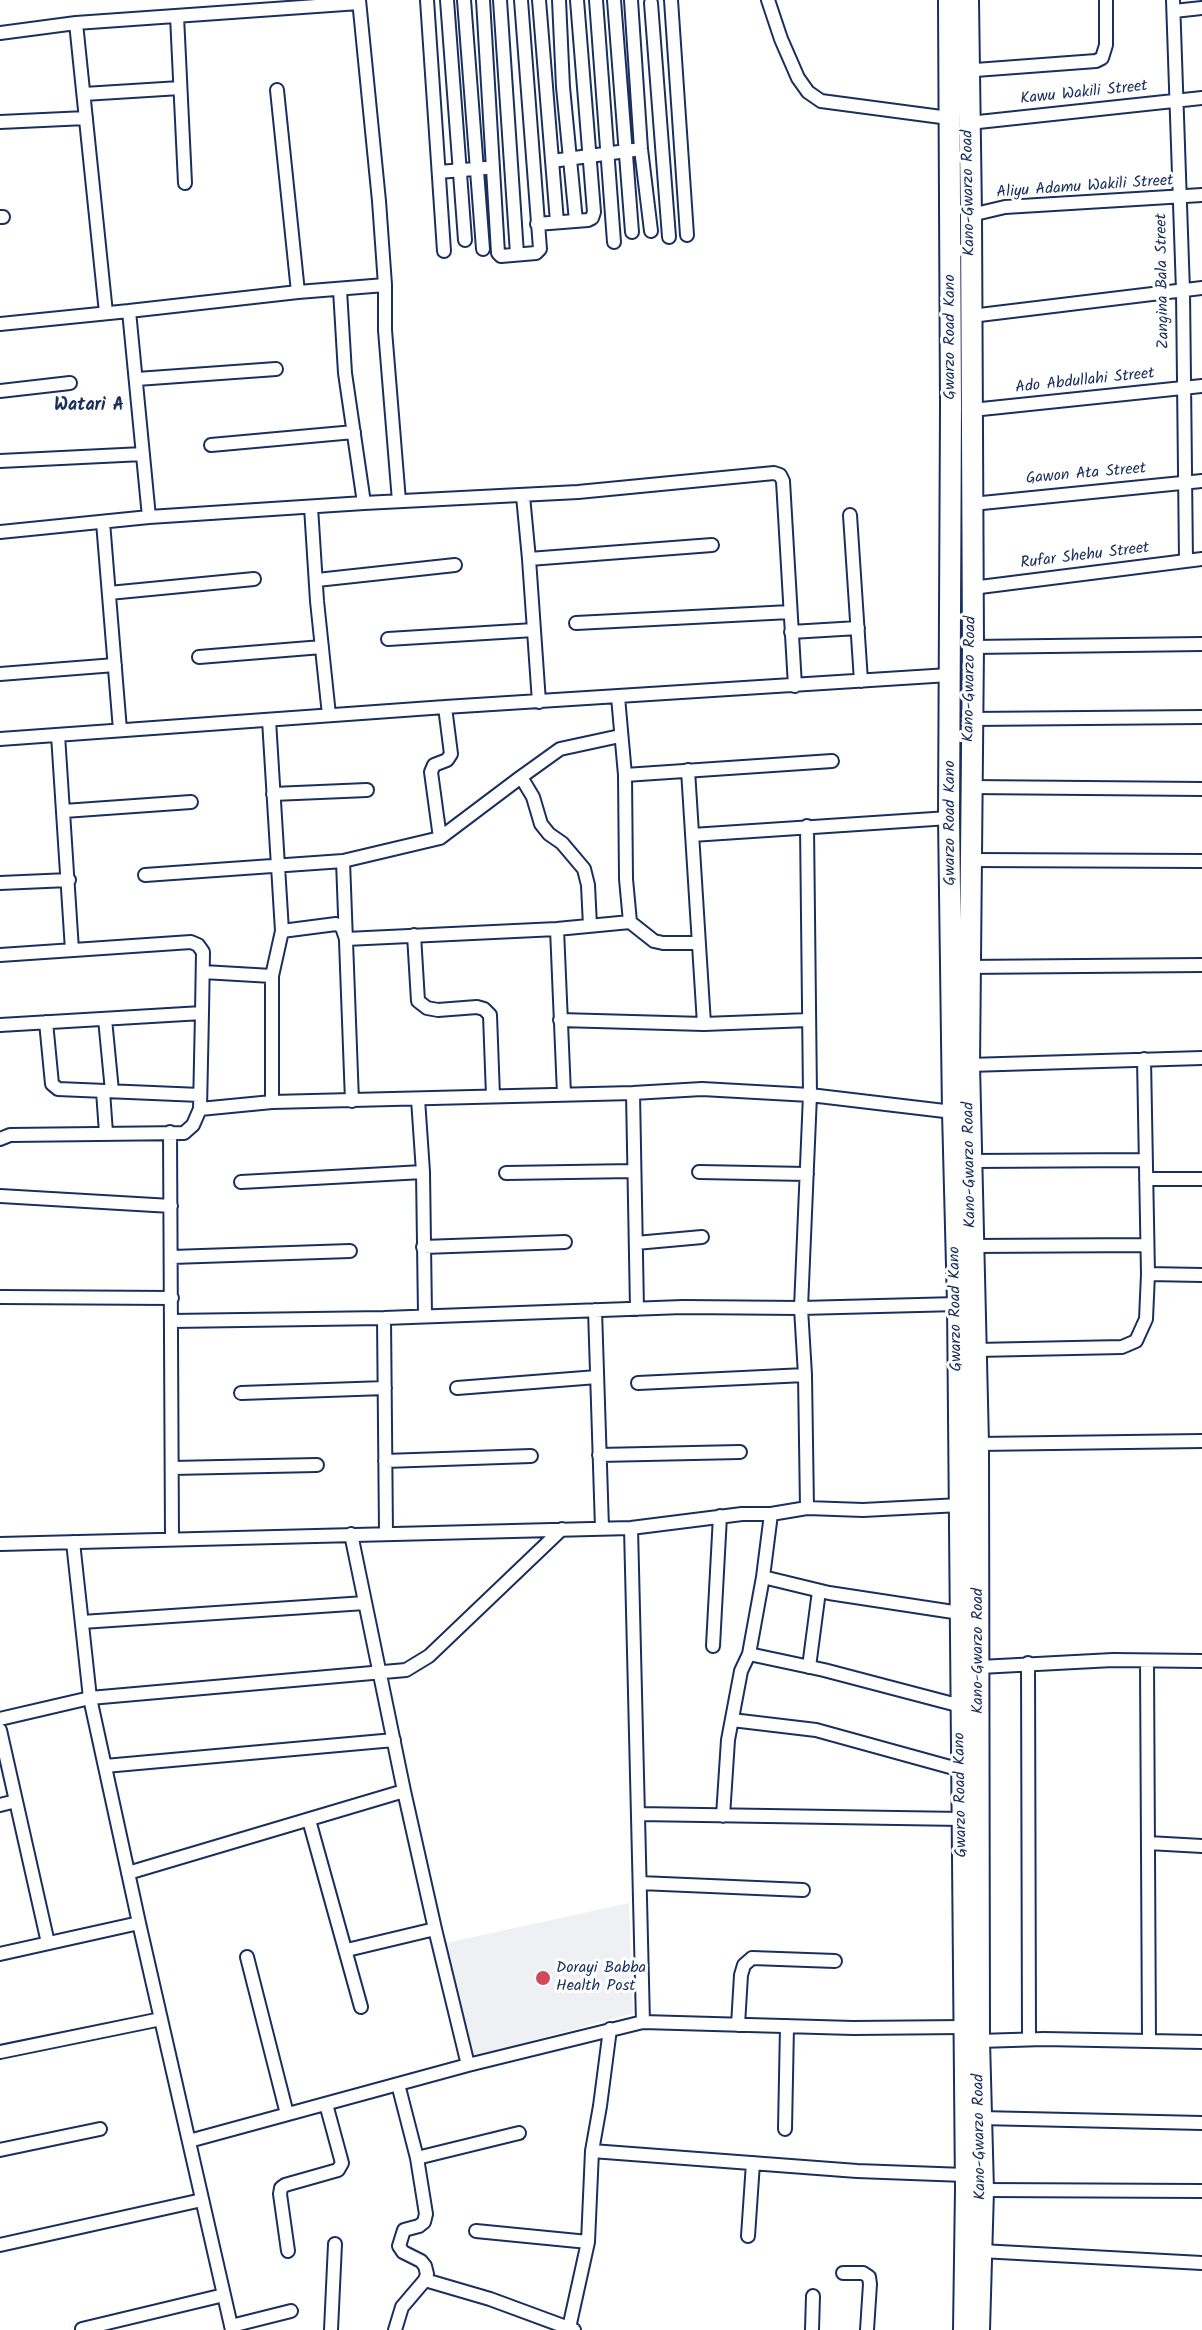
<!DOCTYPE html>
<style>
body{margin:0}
canvas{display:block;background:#fff}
</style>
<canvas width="1202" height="2330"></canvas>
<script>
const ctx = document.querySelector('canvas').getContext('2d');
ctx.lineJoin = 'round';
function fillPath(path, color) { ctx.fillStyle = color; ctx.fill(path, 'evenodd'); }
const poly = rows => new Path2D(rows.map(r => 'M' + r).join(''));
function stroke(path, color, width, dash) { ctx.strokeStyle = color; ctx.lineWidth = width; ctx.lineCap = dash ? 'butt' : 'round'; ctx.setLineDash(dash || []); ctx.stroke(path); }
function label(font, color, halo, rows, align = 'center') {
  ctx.font = font + ' Kalam,sans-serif'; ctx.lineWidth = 6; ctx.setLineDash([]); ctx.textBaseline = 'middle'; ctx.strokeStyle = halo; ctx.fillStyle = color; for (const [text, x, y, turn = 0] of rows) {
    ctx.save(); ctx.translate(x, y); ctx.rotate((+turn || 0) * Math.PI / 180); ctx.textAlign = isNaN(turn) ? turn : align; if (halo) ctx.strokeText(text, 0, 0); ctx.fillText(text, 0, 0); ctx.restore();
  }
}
fillPath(poly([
 [629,1903,633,2013,472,2057,446,1943]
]), '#eff0f4');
const minor = poly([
 [427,0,444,251],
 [447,0,465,240],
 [464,0,483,249],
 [483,0,498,253,501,256,536,253,540,249,521,0],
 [500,0,517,254],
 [539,0,557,222],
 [559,0,563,87,576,221],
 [596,0,614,242],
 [614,0,632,232],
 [631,0,641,149,651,231],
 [671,0,687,235],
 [768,0,781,39,798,78,808,92,821,101,949,118],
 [1173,0,1183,291,1186,561],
 [651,3,669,237],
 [1174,11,1202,8],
 [177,16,185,183],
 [76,23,106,313],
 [0,33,76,23,359,3],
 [962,71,1096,61,1102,58,1106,45,1106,0],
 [277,90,298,292],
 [84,94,180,88],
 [0,122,86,118],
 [969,123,1202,98],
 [552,161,634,150],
 [439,172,486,168],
 [971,215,1005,207,1202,195],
 [0,217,3,217],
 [537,224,588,220,592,218,594,212,577,0],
 [385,285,385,330,399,501],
 [340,290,345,373,364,503],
 [971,316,1202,288],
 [0,324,129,311],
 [137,379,276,369],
 [0,391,70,383],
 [972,410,1202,386],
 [211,445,354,432],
 [0,461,143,454],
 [523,496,529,559,539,702],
 [972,504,1202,481],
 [311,507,317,601,329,715],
 [850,515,861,681],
 [149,517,129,311,298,292,385,285,379,201,359,0],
 [103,522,120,730],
 [0,532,149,517,364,503,578,492,774,473,780,475,783,481,795,686],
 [529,559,712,545],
 [317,580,455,565],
 [972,588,1202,559],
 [109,593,254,579],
 [576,623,790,612],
 [791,632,858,628],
 [388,639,534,630],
 [973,647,1202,644],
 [199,657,322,647],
 [0,674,115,665],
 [971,719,1202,717],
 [269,720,282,931],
 [58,735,72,950],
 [0,739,445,707,949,675],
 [688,770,704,1024],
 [625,775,832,761],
 [521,777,560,749,620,736],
 [970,787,1202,789],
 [273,794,367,790],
 [64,811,191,802],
 [807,826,810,1095,801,1308,805,1375,807,1508],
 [692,835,949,818],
 [440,838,431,772,434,765,447,760,451,754,445,707],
 [970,860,1202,861],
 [343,861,440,838,521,777,533,797,541,824,549,834,562,843,584,869,588,885,590,926],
 [145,875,343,861,352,1101],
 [0,883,69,880],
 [630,922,654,941,663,943,699,943],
 [557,929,564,1094],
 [414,935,418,1001,427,1008,438,1010,477,1007,484,1009,490,1015,493,1096],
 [0,955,191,942,198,945,203,952,202,1013],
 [963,967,1202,965],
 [203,972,272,976],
 [105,1019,112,1091],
 [560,1020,704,1024,809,1020],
 [46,1022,52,1084,58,1089,200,1095],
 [0,1025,202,1013,200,1109],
 [969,1065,1202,1058],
 [103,1091,106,1133],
 [633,1093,637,1309],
 [418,1099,423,1172,425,1315],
 [272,1102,272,976,282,931,336,924,342,927,346,939,557,929,630,922,626,879,625,775,618,697],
 [170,1132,172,1539],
 [0,1139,10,1135,184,1133,193,1125,200,1109,272,1102,633,1093,702,1089,810,1095,953,1112],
 [971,1161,1145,1160],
 [699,1172,807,1174],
 [506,1173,633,1171],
 [1146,1179,1202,1179],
 [241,1182,423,1172],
 [0,1196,171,1206],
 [636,1243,702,1237],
 [973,1246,1147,1245],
 [423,1247,565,1242],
 [172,1257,350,1251],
 [1148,1274,1202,1275],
 [0,1297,172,1298],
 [595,1310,602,1528],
 [384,1318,386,1533],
 [172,1321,384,1318,683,1307,801,1308,958,1304],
 [976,1350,1122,1347,1136,1341,1146,1319,1148,1274,1144,1059],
 [638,1383,805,1375],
 [457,1388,597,1377],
 [241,1393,385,1388],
 [978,1444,1202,1441],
 [599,1455,740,1452],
 [385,1461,531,1456],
 [172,1468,317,1465],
 [631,1528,643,2022],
 [351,1534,404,1791],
 [73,1542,90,1698,139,1923,232,2330],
 [0,1544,631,1528,742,1514,771,1514,807,1508,863,1510,960,1505],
 [763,1577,829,1593,960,1613],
 [82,1622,365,1603],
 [713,1646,720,1516],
 [749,1654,824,1670,961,1706],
 [1147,1661,1149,2041],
 [1028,1663,1029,2039],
 [809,1667,819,1591],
 [980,1667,1113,1660,1202,1661],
 [0,1719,90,1698,406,1670,429,1656,562,1529],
 [732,1720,816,1730,961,1770],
 [0,1730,48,1943],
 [105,1766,394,1740],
 [0,1805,16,1801],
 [638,1814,962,1819],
 [723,1816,728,1740,741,1671,749,1654,763,1577,771,1514],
 [309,1820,361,2007],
 [1148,1843,1202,1846],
 [128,1873,404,1791,435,1929,468,2065],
 [640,1883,803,1890],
 [347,1950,435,1929],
 [0,1954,139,1923],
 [247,1957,287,2114],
 [738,2025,741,1975,744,1965,752,1958,835,1961],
 [979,2041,1044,2039,1202,2042],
 [0,2052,161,2019],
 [980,2118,1202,2123],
 [785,2129,787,2026],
 [189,2141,468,2065,643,2022,853,2028,963,2027],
 [0,2150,100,2129],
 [592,2151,857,2171,965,2175],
 [417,2158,519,2133],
 [983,2190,1202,2191],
 [476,2231,588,2242],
 [748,2236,753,2163],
 [0,2245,202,2200],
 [288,2251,280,2194,281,2188,285,2185,338,2170,342,2163,326,2104],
 [981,2251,1202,2263],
 [843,2273,863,2273,869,2277,870,2284,867,2330],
 [425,2280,490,2299,574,2330],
 [231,2326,291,2311],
 [569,2328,588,2242,592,2151,600,2106,610,2029],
 [82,2329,224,2295],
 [331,2330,335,2244],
 [395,2330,402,2307,425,2280,427,2274,425,2266,421,2261,403,2252,399,2246,404,2230,419,2226,424,2222,426,2214,417,2158,398,2084],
 [812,2330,813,2296]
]);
const primary = poly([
 [949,0,951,406,949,818,953,1112,958,1304,966,2189,964,2330],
 [968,0,971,215,973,647,969,1065,978,1444,979,2041,983,2190,979,2330]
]);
stroke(minor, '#1b2f5e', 16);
stroke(primary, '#1b2f5e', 24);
stroke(minor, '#fff', 12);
stroke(primary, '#fff', 20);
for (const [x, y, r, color] of [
 [543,1978,8,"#d1495b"]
]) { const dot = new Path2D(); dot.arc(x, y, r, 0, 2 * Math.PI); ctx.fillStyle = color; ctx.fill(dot); stroke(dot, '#fff', 2); }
label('16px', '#1b2f5e', '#fff', [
 ["Kawu Wakili Street",1084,94,-6],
 ["Aliyu Adamu Wakili Street",1085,188,-4],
 ["Kano-Gwarzo Road",970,193,-91],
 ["Zangina Bala Street",1164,281,-91],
 ["Gwarzo Road Kano",951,337,-90],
 ["Ado Abdullahi Street",1085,382,-6],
 ["Gawon Ata Street",1086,475,-5],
 ["Rufar Shehu Street",1085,557,-7],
 ["Kano-Gwarzo Road",971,679,-89],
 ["Gwarzo Road Kano",951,823,-90],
 ["Kano-Gwarzo Road",971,1165,-91],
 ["Gwarzo Road Kano",957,1309,-91],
 ["Kano-Gwarzo Road",979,1651,-90],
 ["Gwarzo Road Kano",962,1795,-91],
 ["Kano-Gwarzo Road",981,2137,-91]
]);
label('16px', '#1b2f5e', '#fff', [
 ["Dorayi Babba",556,1969],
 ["Health Post",556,1987]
], 'left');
label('bold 18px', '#1b2f5e', '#fff', [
 ["Watari A",89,407]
]);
</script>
